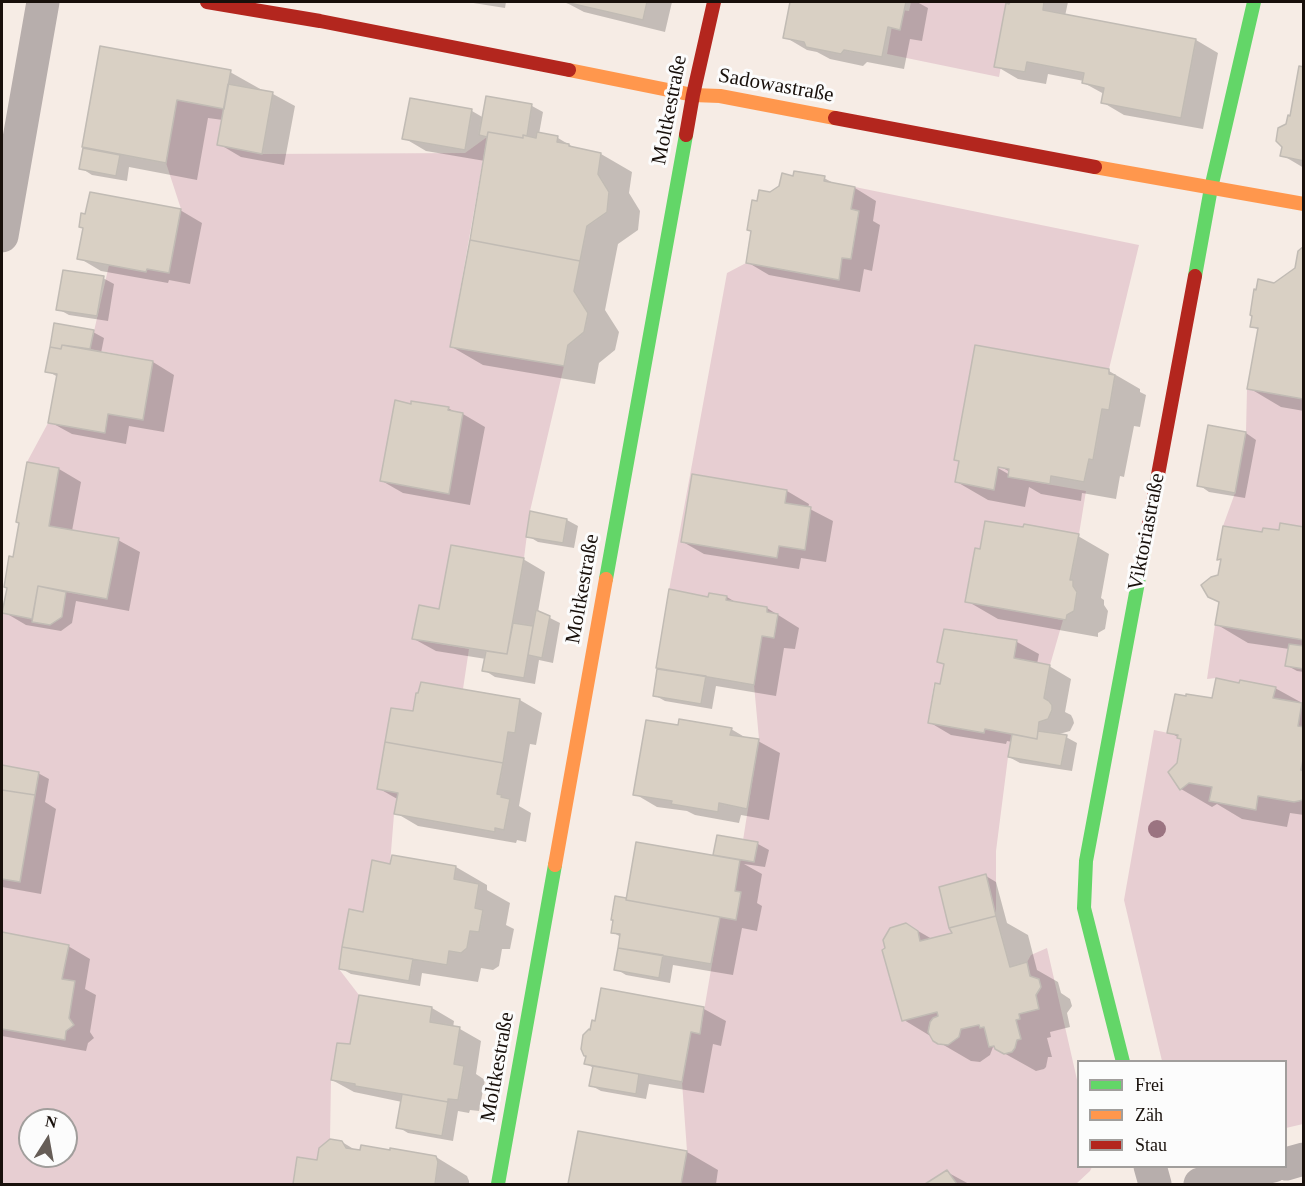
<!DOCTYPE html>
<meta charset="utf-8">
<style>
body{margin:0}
#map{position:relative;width:1305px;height:1186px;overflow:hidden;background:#f6ece5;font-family:Georgia,serif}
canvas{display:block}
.frame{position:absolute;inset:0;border:3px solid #18100b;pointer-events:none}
.legend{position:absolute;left:1077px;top:1060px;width:210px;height:108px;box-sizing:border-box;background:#fcfcfc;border:2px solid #a19e9c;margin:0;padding:8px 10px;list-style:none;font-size:18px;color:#18100b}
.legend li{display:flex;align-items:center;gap:12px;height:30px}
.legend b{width:30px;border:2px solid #a19e9c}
.north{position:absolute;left:18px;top:1108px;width:60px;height:60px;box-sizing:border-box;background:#fcfcfc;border:2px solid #a19e9c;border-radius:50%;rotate:11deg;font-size:16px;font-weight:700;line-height:24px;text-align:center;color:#18100b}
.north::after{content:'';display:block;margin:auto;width:21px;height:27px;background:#665d57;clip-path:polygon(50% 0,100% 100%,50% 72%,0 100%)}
</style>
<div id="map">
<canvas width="1305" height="1186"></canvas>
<div class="frame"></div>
<ul class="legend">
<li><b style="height:8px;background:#63d668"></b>Frei</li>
<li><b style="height:8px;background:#ff974d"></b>Zäh</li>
<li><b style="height:8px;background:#b3261e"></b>Stau</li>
</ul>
<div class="north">N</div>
</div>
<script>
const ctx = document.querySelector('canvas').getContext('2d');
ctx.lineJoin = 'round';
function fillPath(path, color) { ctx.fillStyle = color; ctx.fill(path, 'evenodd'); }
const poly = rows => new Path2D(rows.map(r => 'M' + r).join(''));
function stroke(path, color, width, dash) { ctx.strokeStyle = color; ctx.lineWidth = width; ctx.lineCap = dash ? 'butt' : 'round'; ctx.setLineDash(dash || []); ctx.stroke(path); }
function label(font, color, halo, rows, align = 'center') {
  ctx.font = font + ' Georgia,serif'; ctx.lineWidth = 6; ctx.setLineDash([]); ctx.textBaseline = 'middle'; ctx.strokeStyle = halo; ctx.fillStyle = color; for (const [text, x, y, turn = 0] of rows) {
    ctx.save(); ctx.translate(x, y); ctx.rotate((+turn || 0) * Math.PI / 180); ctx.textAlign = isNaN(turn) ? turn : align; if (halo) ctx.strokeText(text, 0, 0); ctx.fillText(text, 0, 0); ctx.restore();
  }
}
fillPath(poly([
 [911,2,1013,2,999,77,887,54,895,9,909,11],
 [177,100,224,109,262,154,465,153,487,137,450,347,564,366,530,511,524,558,451,545,439,609,419,606,413,639,469,649,463,689,421,682,418,693,416,693,413,711,391,708,377,788,398,793,394,814,390,864,372,861,363,912,349,910,339,969,359,995,350,1044,337,1043,331,1080,330,1139,319,1148,317,1160,297,1157,293,1184,2,1184,2,1029,65,1040,75,982,62,979,68,945,2,932,2,613,32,619,32,622,50,625,62,617,66,592,107,599,118,538,49,526,59,468,27,462,48,423,108,414,143,420,153,361,90,349,109,265,146,271,181,209,166,163],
 [30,1120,66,1120,66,1156,30,1156],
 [855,187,1139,245,1109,369,975,345,954,459,959,461,955,482,994,490,998,467,1009,469,1008,477,1086,491,1079,534,1023,527,985,521,980,549,975,548,965,601,1063,620,1050,665,1014,658,1017,640,963,631,962,632,944,629,938,662,944,664,940,684,934,683,928,723,984,733,985,729,1012,734,1008,757,996,851,996,916,950,928,952,933,920,941,918,931,906,923,890,928,883,940,885,948,882,950,895,997,937,1012,938,1016,933,1018,928,1028,928,1032,933,1041,938,1044,948,1045,959,1037,961,1029,979,1025,980,1028,984,1027,989,1047,994,1046,995,1049,1004,1054,1012,1052,1015,1048,1017,1040,1021,1039,1016,1020,1020,1019,1019,1014,1039,1009,1027,962,1031,955,1047,948,1078,1084,1078,1166,1092,1167,1090,1171,1076,1184,957,1184,947,1170,925,1184,681,1184,687,1151,682,1082,691,1032,700,1034,720,917,735,891,759,739,754,685,762,636,774,637,778,614,767,612,767,607,726,600,727,596,709,593,708,597,669,590,727,273,746,263,838,280,842,258,851,259,859,211,851,209],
 [1247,389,1303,399,1303,397,1303,527,1280,523,1279,530,1263,528,1262,532,1223,526,1235,493,1246,432],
 [1215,625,1303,640,1303,727,1298,726,1273,698,1275,687,1240,681,1239,683,1216,678,1207,679],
 [1154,730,1178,735,1177,738,1181,739,1177,763,1168,772,1180,790,1189,783,1212,787,1210,801,1255,810,1258,796,1294,802,1298,802,1303,798,1303,1124,1286,1128,1286,1062,1162,1061,1124,900]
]), '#e7ced2');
fillPath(poly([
 [467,2,506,2,505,8],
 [565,2,672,2,665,32,584,12],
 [792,2,917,2,928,8,922,41,910,39,904,69,867,62,863,66,830,59,817,52,807,50,785,37],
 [1011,2,1068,2,1065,16,1196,40,1218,53,1203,129,1124,115,1102,102,1104,94,1084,83,1084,81,1048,74,1046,84,1018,79,996,66],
 [1304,68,1304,168,1282,155,1287,125,1291,117],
 [230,72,262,90,261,91,273,94,295,106,284,165,241,157,219,144,223,120,208,118,197,180,129,167,127,181,92,175,81,168,85,147],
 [487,98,532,106,543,112,539,134,558,138,578,150,601,154,632,172,629,193,640,211,638,230,618,244,605,310,619,332,615,350,599,363,595,384,483,365,452,347,485,161,426,151,404,138,411,100,472,111,484,118],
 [824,178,837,185,855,188,876,201,873,221,880,225,872,271,864,269,860,292,769,275,747,262,753,232,748,230,758,203,770,193],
 [180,210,202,223,190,284,169,280,168,283,101,271,79,258],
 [1304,248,1304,411,1281,407,1249,388,1259,330,1251,326,1274,284,1296,268],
 [103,278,114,284,108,321,69,315,58,309],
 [55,325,93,332,104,338,101,353,153,362,174,375,164,432,129,426,126,444,72,434,50,422,58,377,47,371],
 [1109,371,1140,389,1140,392,1146,395,1140,427,1134,426,1124,477,1120,476,1116,499,1082,493,1081,501,1041,494,1029,487,1025,507,988,500,957,482],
 [992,462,1010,472,1010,475,991,464],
 [448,408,457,413,463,414,485,427,470,505,403,493,382,481],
 [1246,433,1256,440,1245,498,1209,492,1199,485],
 [59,469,81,482,72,531,118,540,140,552,129,611,76,601,72,623,61,631,26,625,4,612,14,559],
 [787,491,809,504,808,508,833,521,826,562,801,558,799,569,704,554,683,542],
 [532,513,567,520,578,526,574,548,538,542,528,536],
 [1304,528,1304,672,1297,671,1286,665,1289,649,1248,643,1216,624,1220,602,1220,576,1222,561,1219,559,1263,533],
 [1024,529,1078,536,1109,554,1101,598,1104,600,1104,605,1108,611,1105,629,1098,633,1098,637,998,619,967,601,981,550],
 [523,559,545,572,538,612,560,623,553,663,539,660,535,684,495,677,484,670,486,659,436,651,414,639,440,611],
 [727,597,737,603,767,608,799,628,795,649,784,648,776,696,716,686,712,709,665,701,654,695,659,668],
 [964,632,1017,642,1039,654,1037,664,1049,666,1071,679,1065,712,1071,715,1073,719,1074,723,1070,731,1056,735,1066,737,1077,743,1072,771,1020,763,1009,757,1012,742,1007,741,1006,744,951,735,929,722,941,685,945,665,939,662],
 [422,683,520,700,542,713,536,745,530,744,519,806,531,813,526,842,517,840,516,843,418,826,396,813,399,800,378,788,415,713],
 [1275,688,1304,704,1304,815,1290,813,1287,827,1242,819,1217,804,1212,807,1181,789,1178,764,1183,740,1169,732,1214,700],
 [679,727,731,729,748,739,758,741,780,753,769,820,741,815,739,823,695,815,687,811,657,807,635,794],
 [2,767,38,773,49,779,45,802,56,809,41,894,2,887],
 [718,837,758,844,769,850,765,867,744,864,762,874,757,903,762,906,757,931,742,928,733,975,673,965,670,983,626,975,616,969,621,937,612,932,616,898,628,900,721,858,715,854],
 [393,856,456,867,487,885,487,890,510,903,506,925,514,929,510,949,502,949,499,966,493,970,481,968,478,982,422,973,420,986,351,974,340,968,364,914,391,866],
 [986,876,996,882,1007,923,1028,935,1037,970,1058,982,1061,993,1070,999,1072,1006,1067,1013,1070,1027,1050,1032,1051,1037,1047,1038,1052,1057,1048,1057,1046,1067,1044,1069,1036,1071,993,1047,990,1055,980,1062,971,1061,935,1040,932,1037,904,1020,906,924,932,939,954,934],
 [2,933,68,946,90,959,85,989,96,995,90,1032,94,1038,88,1043,86,1051,2,1036],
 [360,997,432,1008,454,1021,453,1028,460,1029,481,1041,476,1074,485,1080,479,1111,470,1110,469,1113,458,1111,453,1141,408,1133,398,1127,402,1102,354,1092,332,1080,351,1046],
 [704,1009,726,1021,721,1046,713,1044,704,1093,649,1084,646,1099,601,1091,590,1085,594,1068,586,1064],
 [579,1133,687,1152,718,1170,716,1184,569,1184],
 [342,1142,357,1151,436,1157,467,1176,469,1181,469,1184,294,1184,298,1159,318,1162],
 [947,1172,969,1184,928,1184]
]), '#0003');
const building = poly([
 [565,2,647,2,643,20,565,2],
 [790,2,906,2,900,30,888,27,882,57,844,50,841,54,806,47,804,42,783,38,790,2],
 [1010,2,1044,2,1043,10,1196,39,1181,118,1101,103,1104,88,1082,83,1084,73,1027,62,1025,72,994,67,1006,3,1009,4,1010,2],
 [100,46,231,70,224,109,177,100,166,163,82,147,100,46],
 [1299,66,1304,67,1304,161,1280,156,1282,147,1276,141,1278,128,1286,124,1288,115,1290,116,1299,66],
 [228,84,273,92,262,154,217,145,228,84],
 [486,96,532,104,527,136,523,135,523,138,488,132,487,137,479,135,486,96],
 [410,98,472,109,465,150,402,139,410,98],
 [488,132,523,138,523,135,536,138,537,132,558,136,557,142,569,144,569,146,601,153,598,174,609,192,607,212,587,226,580,261,470,240,488,132],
 [83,148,120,155,116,176,79,169,83,148],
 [794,171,825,176,824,181,855,187,851,209,859,211,851,259,842,258,839,280,746,263,751,231,747,230,752,200,757,201,759,190,770,192,779,186,782,173,793,176,794,171],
 [90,192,181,209,169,273,147,269,146,272,77,259,83,228,79,227,81,213,85,214,90,192],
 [470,240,580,261,574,291,588,313,584,332,568,345,564,366,450,347,470,240],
 [1304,246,1303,399,1247,389,1258,328,1250,327,1252,316,1250,315,1254,289,1256,290,1258,279,1274,283,1295,268,1298,251,1304,246],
 [63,270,104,276,97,316,56,310,63,270],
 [54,323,94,330,90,349,62,345,61,349,50,347,54,323],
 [62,345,153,361,143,420,108,414,105,433,48,423,57,374,45,372,50,347,61,349,62,345],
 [975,345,1109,369,1109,374,1115,375,1109,410,1102,409,1093,460,1089,459,1084,482,1051,476,1050,484,1008,477,1009,469,998,467,994,490,955,482,959,461,954,460,975,345],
 [395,400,411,404,411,401,449,407,448,410,463,413,449,494,380,481,395,400],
 [1208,425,1246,432,1235,493,1197,486,1208,425],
 [27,462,59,468,49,526,119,538,107,599,38,586,32,619,2,613,7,588,4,587,9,556,13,557,19,523,16,522,27,462],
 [692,474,787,490,785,503,811,507,805,550,779,546,777,558,681,542,692,474],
 [530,511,567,519,563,543,526,537,530,511],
 [985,521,1023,527,1024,524,1079,534,1070,580,1073,580,1073,586,1077,592,1074,611,1067,615,1066,620,965,602,975,548,980,549,985,521],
 [1280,523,1304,527,1304,640,1215,625,1219,602,1208,597,1201,585,1211,577,1218,575,1221,559,1217,560,1223,526,1262,532,1263,528,1279,530,1280,523],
 [451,545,524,558,507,654,412,639,419,605,439,609,451,545],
 [38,586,66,592,62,617,50,625,32,622,38,586],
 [669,589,708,597,709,593,727,596,726,600,767,607,767,612,778,614,774,638,762,636,754,685,656,668,669,589],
 [536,610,550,616,542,658,528,655,536,610],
 [513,623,533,626,524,678,482,671,486,651,507,654,513,623],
 [944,629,1017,640,1014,658,1050,665,1044,698,1049,701,1052,705,1052,710,1048,719,1039,722,1037,739,985,729,984,733,928,723,935,683,940,684,944,664,937,662,944,629],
 [1289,644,1304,646,1304,669,1285,666,1289,644],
 [657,669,706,676,701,704,653,696,657,669],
 [1216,678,1239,683,1240,680,1276,687,1273,698,1302,703,1298,726,1304,727,1304,755,1301,770,1304,771,1303,800,1294,802,1258,796,1256,810,1209,801,1212,787,1189,783,1180,790,1168,772,1177,763,1181,739,1177,738,1178,735,1167,733,1175,694,1186,696,1186,694,1212,698,1216,678],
 [421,682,520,699,515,733,508,732,503,763,385,742,391,708,413,711,416,693,418,693,421,682],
 [679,719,732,728,730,735,759,739,747,809,719,803,718,812,671,804,672,801,633,795,646,720,678,725,679,719],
 [1038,731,1067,735,1061,766,1008,757,1012,734,1037,739,1038,731],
 [385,742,503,763,497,794,502,795,501,797,510,799,504,830,495,828,495,832,394,814,398,793,377,789,385,742],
 [2,765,39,772,35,795,2,790,2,765],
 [2,790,35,795,20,882,2,879,2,790],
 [717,835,758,842,754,862,713,855,717,835],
 [636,842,740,860,735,891,741,892,736,920,626,900,636,842],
 [392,855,456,866,454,879,479,884,475,908,483,910,479,932,470,931,467,948,461,953,449,951,447,965,342,947,349,909,363,912,372,860,390,864,392,855],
 [986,874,996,916,949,928,939,887,986,874],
 [615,896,626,898,626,900,720,917,711,964,618,948,620,934,611,933,613,920,611,920,615,896],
 [996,916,1010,967,1027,962,1030,976,1039,979,1041,987,1036,995,1039,1009,1019,1014,1020,1019,1016,1020,1021,1039,1017,1040,1015,1048,1012,1052,1004,1054,995,1049,994,1046,989,1047,984,1027,980,1028,979,1025,961,1029,959,1037,948,1045,938,1044,933,1041,928,1032,930,1022,933,1018,938,1016,937,1012,902,1021,882,950,885,948,883,940,890,928,906,923,918,931,920,941,952,933,949,928,996,916],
 [2,932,69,945,62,979,75,981,69,1018,74,1025,66,1031,65,1040,2,1029,2,932],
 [342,947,413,959,409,981,339,969,342,947],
 [618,948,663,955,659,978,614,970,618,948],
 [601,988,704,1007,700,1034,691,1032,682,1082,584,1064,586,1056,584,1056,581,1049,583,1035,589,1029,590,1030,592,1020,595,1021,601,988],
 [359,995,432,1007,430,1022,460,1027,454,1064,464,1066,458,1100,448,1099,448,1102,355,1086,355,1084,331,1080,337,1043,350,1044,359,995],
 [593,1066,639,1074,636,1094,589,1086,593,1066],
 [402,1094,448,1102,442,1136,396,1128,402,1094],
 [578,1131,687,1151,681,1184,568,1184,578,1131],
 [330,1139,342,1141,346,1148,360,1150,361,1145,390,1150,390,1148,436,1156,438,1162,435,1184,293,1184,297,1157,317,1160,319,1148,330,1139],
 [947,1170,957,1184,925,1184,947,1170]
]);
fillPath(building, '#d9d0c4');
stroke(building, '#c1bbb4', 1.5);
stroke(poly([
 [2,236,43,2],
 [1286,1164,1304,1159],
 [1150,1166,1155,1184],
 [1200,1184,1273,1166]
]), '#b7aeac', 33);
stroke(poly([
 [1195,276,1211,188,1254,2],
 [606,579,686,135],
 [1123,1062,1084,908,1086,861,1144,550],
 [498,1184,555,865]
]), '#63d668', 14);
stroke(poly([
 [569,70,693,95,720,96,835,118],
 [1095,167,1304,204],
 [555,865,606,579]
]), '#ff974d', 14);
stroke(poly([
 [207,2,320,21,569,70],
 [835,118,1095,167],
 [686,135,693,95,714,2],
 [1144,550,1195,276]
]), '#b3261e', 14);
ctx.fillStyle = '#9b7481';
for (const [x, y] of [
 [1157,829]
]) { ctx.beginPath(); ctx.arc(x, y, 9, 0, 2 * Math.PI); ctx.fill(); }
label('21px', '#18100b', '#fcfcfc', [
 ["Sadowastraße",776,86,10],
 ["Moltkestraße",670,110,-79],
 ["Viktoriastraße",1147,532,-79],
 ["Moltkestraße",583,589,-80],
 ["Moltkestraße",498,1067,-80]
]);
</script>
